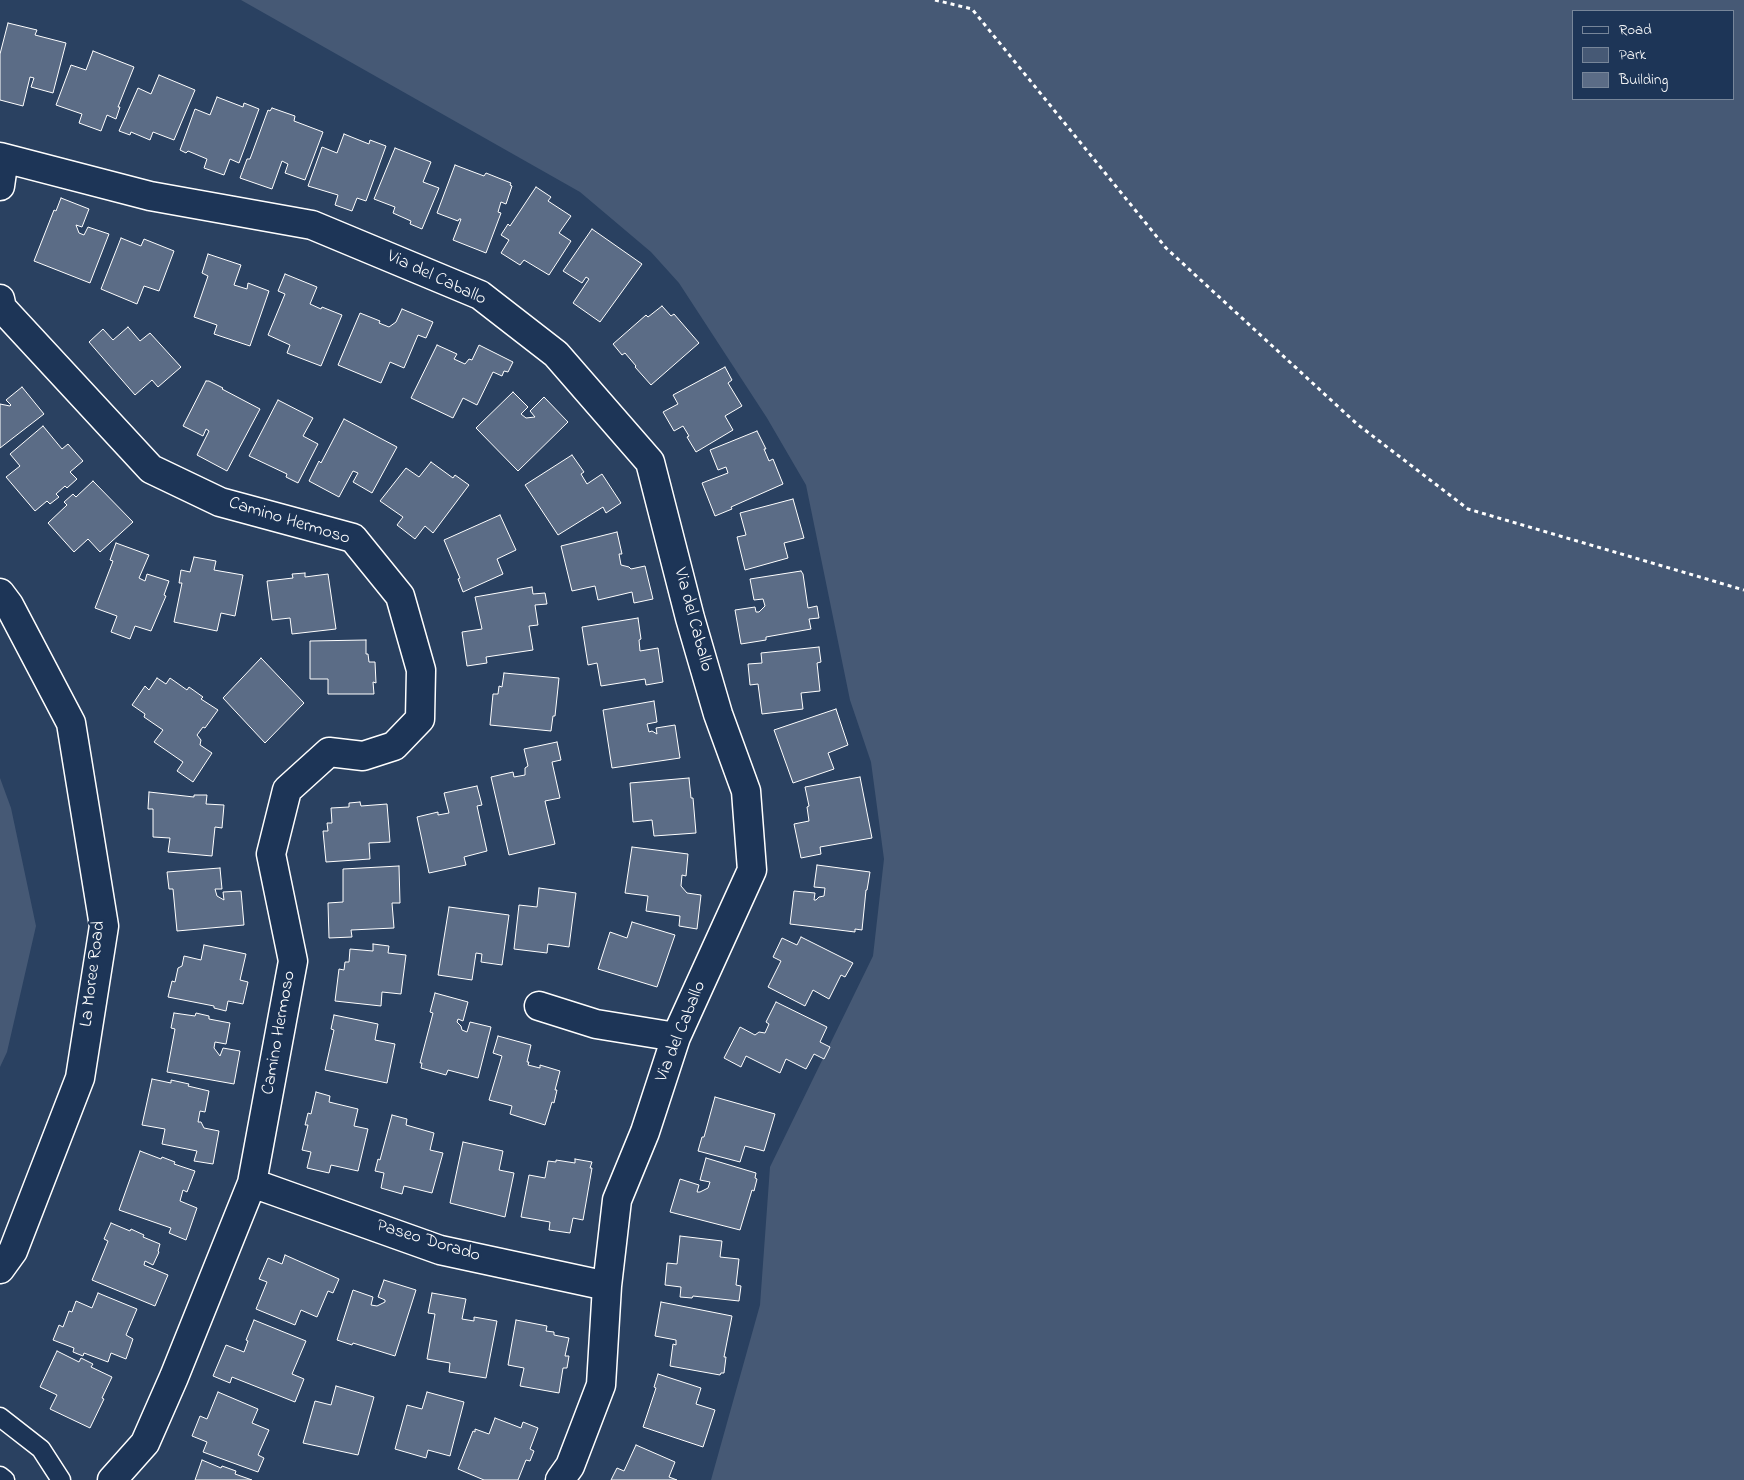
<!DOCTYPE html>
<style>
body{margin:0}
#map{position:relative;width:1744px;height:1480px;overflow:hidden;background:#2a4161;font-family:"Indie Flower",sans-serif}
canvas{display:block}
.legend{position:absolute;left:1572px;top:10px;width:162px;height:90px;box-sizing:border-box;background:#1d3557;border:1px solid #77869a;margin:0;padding:6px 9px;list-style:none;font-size:15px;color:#fff}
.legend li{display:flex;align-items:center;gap:10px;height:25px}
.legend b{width:25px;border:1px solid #77869a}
</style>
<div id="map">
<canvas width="1744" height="1480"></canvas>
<ul class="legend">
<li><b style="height:6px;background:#1d3557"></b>Road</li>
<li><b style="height:14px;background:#465975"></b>Park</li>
<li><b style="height:14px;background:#5b6c86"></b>Building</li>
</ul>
</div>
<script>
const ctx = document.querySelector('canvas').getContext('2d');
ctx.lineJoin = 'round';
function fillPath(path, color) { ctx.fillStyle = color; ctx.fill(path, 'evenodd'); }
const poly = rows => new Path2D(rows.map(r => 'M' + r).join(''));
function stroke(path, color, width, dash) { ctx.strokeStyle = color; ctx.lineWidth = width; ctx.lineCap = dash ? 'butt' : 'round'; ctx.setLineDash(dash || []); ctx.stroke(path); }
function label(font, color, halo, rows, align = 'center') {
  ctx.font = font + ' "Indie Flower",sans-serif'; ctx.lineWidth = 4.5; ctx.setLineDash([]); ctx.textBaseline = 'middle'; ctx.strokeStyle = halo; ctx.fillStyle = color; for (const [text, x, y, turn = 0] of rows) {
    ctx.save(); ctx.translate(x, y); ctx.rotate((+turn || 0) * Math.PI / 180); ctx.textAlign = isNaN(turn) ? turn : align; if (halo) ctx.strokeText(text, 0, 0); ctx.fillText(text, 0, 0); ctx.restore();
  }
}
fillPath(poly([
 [241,0,1744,0,1744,1480,711,1480,760,1305,770,1167,873,956,884,859,871,762,850,700,806,485,767,418,679,283,651,252,580,192],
 [1573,11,1733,11,1733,99,1573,99],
 [0,778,11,808,36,926,7,1052,0,1067]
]), '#465975');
const building = poly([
 [8,23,37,30,35,35,66,43,53,93,31,87,34,78,30,77,23,106,0,100,0,54,8,23],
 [93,51,134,67,118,107,120,107,116,119,107,115,101,131,79,123,82,114,56,105,71,65,86,70,93,51],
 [159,75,195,90,174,140,153,132,150,140,131,132,130,135,119,131,138,88,151,94,159,75],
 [217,97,243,107,244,103,259,109,239,163,230,159,224,175,204,168,207,159,188,151,186,153,180,150,195,109,210,115,217,97],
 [272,108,295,116,294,121,323,132,305,180,285,173,288,164,282,161,272,189,240,178,247,159,250,159,268,110,270,111,272,108],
 [344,134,369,144,370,140,386,146,366,201,357,198,352,211,335,205,338,195,308,186,322,147,337,153,344,134],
 [395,148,431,162,423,182,439,188,422,229,410,224,411,221,393,213,395,207,374,199,395,148],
 [455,165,484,176,486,173,511,183,510,185,512,186,506,204,501,202,498,212,501,213,486,253,453,240,461,219,459,219,458,221,437,213,455,165],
 [536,187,551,197,548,201,571,216,559,233,571,241,549,275,524,260,520,265,501,253,509,240,501,235,508,224,510,226,536,187],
 [61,198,89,209,82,227,76,225,79,233,84,235,88,227,109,234,90,283,34,261,54,210,56,211,61,198],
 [592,229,642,264,600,322,573,303,589,279,586,277,582,283,563,271,592,229],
 [121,238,141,246,144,239,174,251,159,291,144,286,137,304,101,289,121,238],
 [208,254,241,265,234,285,247,289,248,283,269,291,250,346,214,334,217,325,194,317,208,276,202,273,208,254],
 [285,274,317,287,310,304,321,309,322,307,342,315,321,366,287,353,290,345,268,335,285,294,278,291,285,274],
 [662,306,671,316,674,314,699,343,651,385,635,367,636,366,625,353,622,355,613,344,646,315,648,317,662,306],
 [402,309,433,322,426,338,418,335,404,368,390,362,381,383,338,365,360,313,380,321,379,323,389,327,396,322,402,309],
 [128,327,140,341,150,333,181,367,158,387,152,380,135,395,89,342,103,329,113,340,128,327],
 [437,345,457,354,454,359,465,364,469,359,472,360,479,345,513,362,508,372,504,371,502,376,493,372,477,405,463,398,453,418,411,398,437,345],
 [725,367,732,380,728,383,742,406,725,416,733,430,696,452,687,437,689,436,683,426,674,431,663,412,678,404,673,395,725,367],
 [206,381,209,381,223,388,222,389,260,409,227,471,197,455,209,431,206,429,203,436,183,426,206,381],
 [22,387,44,414,0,448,0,404,10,406,11,405,6,400,22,387],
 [513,392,528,407,521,414,526,418,535,417,530,411,544,397,568,422,518,471,476,428,513,392],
 [278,400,313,418,303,436,318,444,298,483,286,477,287,474,249,456,278,400],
 [344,419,397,447,372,493,353,482,358,473,353,471,339,497,309,481,319,461,321,463,344,419],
 [43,426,62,449,68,444,83,461,70,472,77,479,67,488,65,486,56,494,59,497,50,504,47,501,35,511,6,477,20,466,10,454,43,426],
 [757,431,766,449,764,449,769,461,773,459,783,484,731,507,732,509,715,516,702,483,728,473,726,467,718,470,710,450,757,431],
 [572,455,584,472,581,474,587,484,602,474,621,503,606,513,603,507,558,535,525,485,572,455],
 [431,462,453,478,455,475,469,485,433,533,425,526,415,539,397,525,403,517,380,501,406,468,419,477,431,462],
 [93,481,133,522,100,552,88,539,74,552,48,523,67,505,64,502,73,494,76,497,93,481],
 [793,499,804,538,784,543,788,558,745,570,737,537,746,535,740,513,793,499],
 [500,515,516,550,497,559,503,574,463,592,458,579,460,578,444,540,500,515],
 [617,532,622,554,619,554,621,565,629,567,631,569,645,566,653,599,634,603,632,592,598,600,595,586,572,591,561,546,617,532],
 [116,543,149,555,139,578,145,581,147,574,169,581,164,595,166,596,151,631,135,626,130,639,111,632,117,616,95,608,113,561,110,560,116,543],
 [194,557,216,561,214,570,243,575,235,616,221,613,217,631,174,622,182,583,179,583,181,570,190,572,194,557],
 [801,571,803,574,808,608,817,606,819,618,809,619,811,629,766,637,766,640,741,644,735,610,755,607,756,612,759,612,765,606,763,599,754,600,750,579,801,571],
 [305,573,305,577,328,574,336,629,292,634,290,618,272,620,267,581,293,578,292,574,305,573],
 [532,587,533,594,545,593,547,604,535,605,538,625,529,626,533,650,486,657,487,663,467,666,462,632,482,629,475,597,532,587],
 [638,618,641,639,639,640,640,651,658,648,663,682,646,685,645,679,601,686,597,663,588,665,582,627,638,618],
 [366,640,366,654,368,654,369,662,375,662,376,683,373,682,374,694,328,694,328,679,310,679,310,641,366,640],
 [819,647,821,662,817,663,820,691,801,693,803,709,762,714,758,684,750,685,748,664,762,663,761,653,819,647],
 [261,658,304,703,265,743,223,698,261,658],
 [504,673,559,678,555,716,553,716,551,731,490,725,493,694,498,694,499,686,502,687,504,673],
 [157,678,166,684,170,678,187,690,189,687,203,697,201,699,218,710,205,728,203,727,197,735,201,740,200,745,212,753,193,782,177,771,183,762,154,742,163,730,144,717,145,714,132,705,145,686,149,690,157,678],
 [654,701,657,722,647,724,649,732,652,731,657,734,656,728,675,725,680,758,612,768,603,710,654,701],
 [836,709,848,745,828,753,834,769,793,783,774,730,836,709],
 [557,742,561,760,552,762,560,798,545,801,555,844,509,855,491,777,513,772,514,777,525,775,525,768,528,766,524,749,557,742],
 [860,777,872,838,820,847,821,854,801,858,794,824,809,821,807,807,809,806,805,787,860,777],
 [689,778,691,798,693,798,696,833,654,836,652,820,633,822,630,783,689,778],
 [477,786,482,805,477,806,487,851,464,857,466,865,429,873,417,817,438,812,438,815,449,813,444,793,477,786],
 [149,792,194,797,194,795,207,795,206,804,224,805,222,828,215,827,212,856,168,852,170,838,153,837,153,809,148,809,149,792],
 [360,802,361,806,387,804,390,842,369,843,370,859,326,862,323,831,328,831,327,823,332,823,331,808,349,807,349,803,360,802],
 [632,847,688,854,686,876,682,875,681,886,687,893,701,895,697,929,679,926,680,916,646,911,648,896,625,893,632,847],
 [817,865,870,872,867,890,866,890,862,930,855,929,855,932,790,924,794,891,815,893,814,900,816,900,819,897,824,896,825,888,814,887,817,865],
 [399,866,400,903,392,903,394,928,351,930,352,937,329,938,328,903,343,902,343,869,399,866],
 [220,868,222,889,215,889,217,896,224,900,223,892,241,891,244,925,177,931,173,889,169,889,167,872,220,868],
 [539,888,576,893,569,947,548,944,547,953,514,949,519,905,537,907,539,888],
 [449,907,509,915,502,965,481,962,482,954,476,953,472,980,438,975,449,907],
 [632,922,675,935,657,987,598,969,610,932,627,938,632,922],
 [801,937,853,963,845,977,841,975,829,999,813,990,805,1006,768,987,781,961,773,957,782,938,797,945,801,937],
 [373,944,389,946,388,953,406,955,401,994,382,992,381,1006,335,1001,339,969,344,970,345,962,349,962,350,949,373,951,373,944],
 [204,945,246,954,240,980,248,982,243,1004,228,1001,226,1011,214,1008,214,1006,168,997,172,981,175,982,178,968,182,966,184,956,201,960,204,945],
 [435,993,468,1002,463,1021,458,1019,457,1022,461,1026,462,1030,467,1032,470,1022,491,1027,478,1078,448,1070,446,1075,421,1068,422,1063,420,1063,433,1013,430,1012,435,993],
 [776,1002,827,1027,820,1042,830,1047,824,1059,814,1054,806,1069,786,1059,780,1073,746,1056,741,1067,724,1058,740,1027,755,1035,759,1032,765,1033,769,1024,766,1022,776,1002],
 [174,1013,195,1016,196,1013,209,1016,209,1019,230,1023,226,1044,215,1042,214,1048,220,1056,223,1048,240,1051,234,1084,167,1072,175,1029,171,1028,174,1013],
 [334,1015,378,1024,375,1040,395,1044,387,1083,325,1070,334,1030,331,1029,334,1015],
 [498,1036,531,1045,527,1062,529,1062,528,1065,540,1068,540,1065,560,1071,555,1090,557,1090,554,1103,552,1102,545,1125,510,1114,512,1106,489,1100,502,1056,493,1053,498,1036],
 [152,1079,171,1083,171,1080,189,1084,188,1086,209,1091,205,1112,200,1111,198,1122,201,1122,204,1128,219,1131,213,1164,194,1161,197,1151,162,1144,165,1129,142,1125,152,1079],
 [316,1092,330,1096,329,1102,358,1109,354,1126,368,1129,358,1171,331,1165,329,1173,307,1168,311,1152,302,1150,308,1125,305,1125,308,1113,311,1114,316,1092],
 [715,1097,775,1114,764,1151,745,1146,740,1162,698,1151,702,1137,704,1137,715,1097],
 [392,1115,407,1119,406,1125,434,1133,430,1150,443,1153,432,1193,404,1186,402,1194,381,1188,384,1173,375,1171,378,1159,380,1160,392,1115],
 [463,1142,503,1151,499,1170,514,1173,505,1217,450,1203,463,1142],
 [140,1151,161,1159,162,1157,175,1162,174,1164,195,1171,187,1192,183,1190,180,1201,197,1208,186,1240,169,1233,171,1228,119,1210,140,1151],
 [706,1158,756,1173,755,1178,757,1179,754,1191,752,1190,740,1230,670,1212,680,1179,699,1185,697,1192,700,1192,708,1188,710,1182,700,1180,706,1158],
 [575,1159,592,1162,590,1168,592,1168,583,1220,573,1218,570,1233,549,1230,550,1222,521,1217,529,1175,545,1178,548,1161,556,1162,556,1160,575,1163,575,1159],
 [111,1223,130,1231,131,1229,144,1235,143,1237,160,1244,158,1251,159,1252,153,1265,145,1261,144,1265,168,1275,155,1306,92,1280,108,1241,104,1239,111,1223],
 [680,1236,722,1241,720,1257,739,1259,736,1285,741,1286,739,1301,693,1296,692,1298,680,1297,681,1287,665,1285,667,1263,677,1264,680,1236],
 [285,1255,339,1279,333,1293,328,1291,317,1317,301,1310,295,1325,256,1309,267,1282,259,1279,268,1258,282,1264,285,1255],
 [384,1280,416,1290,395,1356,353,1343,352,1345,337,1340,353,1290,373,1297,371,1305,377,1306,385,1302,385,1300,378,1297,384,1280],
 [98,1293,137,1309,126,1335,133,1339,126,1359,111,1353,108,1362,84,1353,83,1356,73,1352,74,1348,53,1340,59,1325,63,1327,69,1311,72,1312,76,1301,92,1308,98,1293],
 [432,1293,466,1299,462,1319,474,1321,474,1317,497,1321,486,1378,449,1372,450,1363,427,1359,435,1314,428,1313,432,1293],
 [661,1302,732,1316,724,1357,726,1357,724,1373,721,1373,720,1375,670,1366,673,1344,676,1345,676,1340,655,1336,661,1302],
 [254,1320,306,1341,292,1374,304,1379,295,1402,232,1377,230,1383,213,1376,226,1345,244,1352,248,1341,246,1340,254,1320],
 [516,1320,547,1326,546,1331,554,1332,554,1335,569,1338,565,1356,569,1356,567,1368,563,1368,559,1393,520,1386,524,1368,508,1365,516,1320],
 [57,1351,79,1362,81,1358,93,1364,91,1367,112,1377,102,1398,104,1399,90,1428,50,1409,57,1395,40,1387,57,1351],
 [658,1374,701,1388,696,1404,715,1410,703,1447,643,1427,656,1388,654,1387,658,1374],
 [336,1386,374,1397,358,1455,303,1443,315,1401,331,1405,336,1386],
 [218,1392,258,1409,252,1423,269,1430,258,1455,264,1458,258,1472,203,1452,207,1442,192,1436,200,1416,207,1419,218,1392],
 [427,1392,464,1402,450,1456,428,1450,426,1458,395,1449,407,1405,422,1409,427,1392],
 [495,1418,521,1428,523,1422,538,1428,530,1449,534,1451,530,1461,526,1460,518,1480,484,1480,458,1469,473,1431,475,1432,475,1429,489,1434,495,1418],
 [636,1445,675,1462,669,1477,677,1480,611,1480,617,1468,624,1471,636,1445],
 [202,1460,221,1468,222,1466,236,1471,235,1474,252,1480,195,1480,202,1460]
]);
fillPath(building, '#5b6c86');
stroke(building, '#fff', 1);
const lane = poly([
 [0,1417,41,1449,61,1480],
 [0,1476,5,1480]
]);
const street = poly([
 [0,157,150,196,312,225,480,295,556,354,650,462,690,618,718,714,746,791,752,870,676,1037,645,1132,617,1200,607,1286,601,1385,570,1466,560,1480],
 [0,186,4,158],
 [0,299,2,308,151,469,220,502,353,538,400,596,421,670,420,719,394,746,363,756,329,752,287,790,271,854,293,961,252,1183,174,1377,145,1443,112,1480],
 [539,1006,596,1024,676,1037],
 [252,1183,440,1250,607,1286]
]);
const secondary = poly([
 [0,593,9,605,71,723,104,926,80,1078,13,1251,0,1269]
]);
stroke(lane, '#fff', 21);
stroke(street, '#fff', 31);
stroke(secondary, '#fff', 31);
stroke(poly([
 [935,0,972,9,1166,248,1357,424,1468,509,1744,590]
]), '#fff', 3, [4, 4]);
stroke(lane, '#1d3557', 18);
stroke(street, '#1d3557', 28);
stroke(secondary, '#1d3557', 28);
label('18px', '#fff', '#1d3557', [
 ["Via del Caballo",436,279,25],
 ["Camino Hermoso",289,522,17],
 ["Via del Caballo",692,620,75],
 ["La Moree Road",94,974,-83],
 ["Via del Caballo",682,1032,-68],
 ["Camino Hermoso",280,1033,-80],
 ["Paseo Dorado",428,1242,17]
]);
</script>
